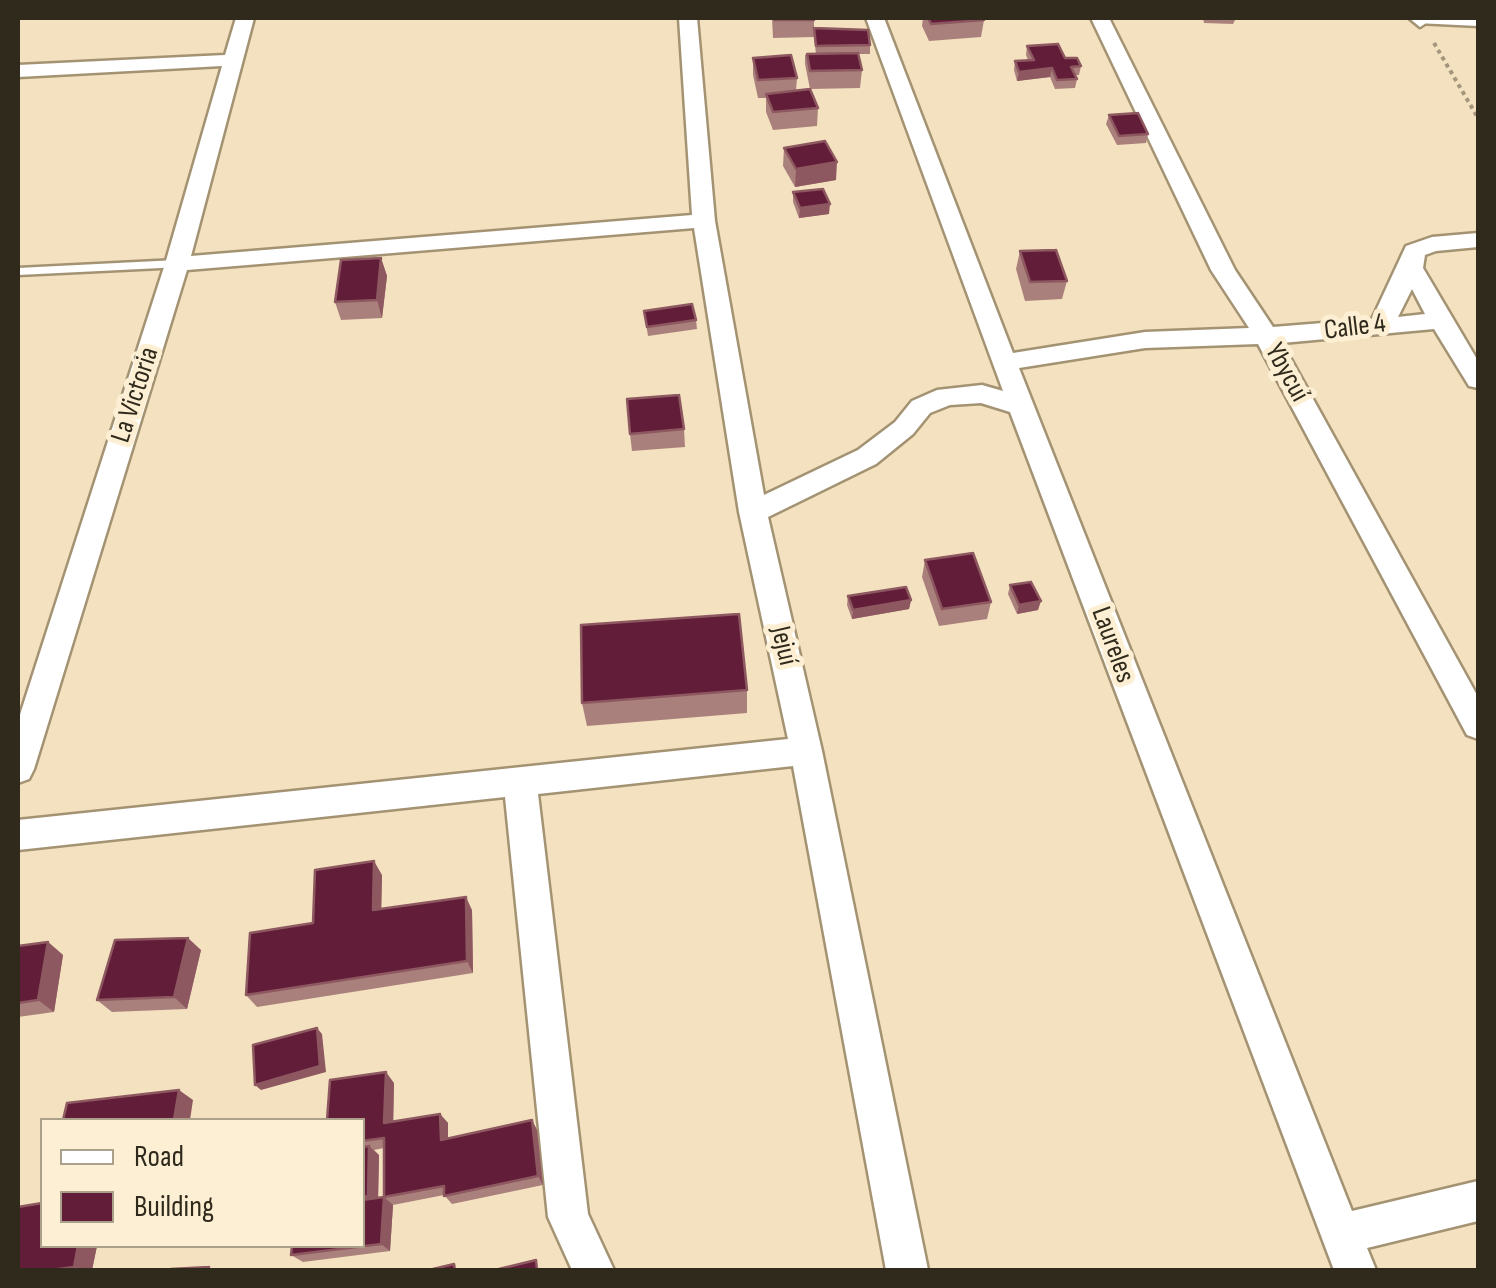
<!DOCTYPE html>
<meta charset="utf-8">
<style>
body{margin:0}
#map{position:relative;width:1496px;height:1288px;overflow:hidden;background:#f3e1bf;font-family:"Sofia Sans Condensed",sans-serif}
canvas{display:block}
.frame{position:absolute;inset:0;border:20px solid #302a1c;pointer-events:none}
.legend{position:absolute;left:40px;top:1118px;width:325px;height:130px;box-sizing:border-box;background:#fdefd3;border:2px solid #aba08a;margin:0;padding:12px 18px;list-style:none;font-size:30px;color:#302a1c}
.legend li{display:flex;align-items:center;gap:20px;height:50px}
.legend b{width:50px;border:2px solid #aba08a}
</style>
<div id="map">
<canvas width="1496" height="1288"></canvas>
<div class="frame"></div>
<ul class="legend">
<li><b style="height:12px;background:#fff"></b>Road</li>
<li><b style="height:28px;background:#621e39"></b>Building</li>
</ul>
</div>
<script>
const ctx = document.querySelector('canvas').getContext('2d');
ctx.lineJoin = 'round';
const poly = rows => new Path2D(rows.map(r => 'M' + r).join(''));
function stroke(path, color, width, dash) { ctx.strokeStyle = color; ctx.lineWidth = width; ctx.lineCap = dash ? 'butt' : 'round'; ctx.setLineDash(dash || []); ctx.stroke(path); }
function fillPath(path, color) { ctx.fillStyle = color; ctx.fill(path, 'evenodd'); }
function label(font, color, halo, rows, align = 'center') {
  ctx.font = font + ' "Sofia Sans Condensed",sans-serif'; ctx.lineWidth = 10; ctx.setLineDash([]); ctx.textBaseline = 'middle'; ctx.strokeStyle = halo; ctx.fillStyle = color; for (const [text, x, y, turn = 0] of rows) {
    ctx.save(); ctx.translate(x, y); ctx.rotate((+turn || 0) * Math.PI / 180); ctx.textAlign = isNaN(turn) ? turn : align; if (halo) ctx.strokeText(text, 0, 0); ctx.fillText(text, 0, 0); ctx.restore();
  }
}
const lane = poly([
 [1420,18,1478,20,1478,26,1417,23,1415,21,1420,18],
 [177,260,183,264,181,267,18,275,18,268,177,260]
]);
const street = poly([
 [236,18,254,18,191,256,692,215,679,18,697,18,715,221,764,495,858,450,895,422,912,401,937,390,982,385,1003,391,866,18,884,18,1013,353,1145,332,1249,328,1211,270,1091,18,1109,18,1235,270,1273,327,1372,319,1406,246,1432,237,1478,233,1478,247,1436,251,1425,255,1423,268,1478,361,1478,388,1469,386,1434,329,1282,343,1478,697,1478,739,1467,735,1258,344,1145,348,1019,368,1352,1211,1478,1181,1478,1221,1367,1248,1376,1270,1334,1270,1010,412,981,403,950,405,930,413,913,434,876,464,768,517,822,751,928,1270,886,1270,793,766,538,794,588,1214,614,1270,572,1270,548,1217,505,797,18,850,18,820,788,739,739,512,694,228,187,270,34,769,29,779,18,783,18,721,165,264,222,66,18,77,18,65,225,55,236,18],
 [1412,289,1425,314,1398,317,1412,289],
 [1409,18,1427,18,1429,21,1420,27,1409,18]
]);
stroke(lane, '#a49373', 5);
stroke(street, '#a49373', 5);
stroke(poly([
 [1434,43,1478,118]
]), '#a3967c', 4, [4, 4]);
fillPath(lane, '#fff');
fillPath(street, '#fff');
fillPath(poly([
 [772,18,814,18,814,28,870,45,870,54,858,54,862,70,860,88,810,89,818,108,817,126,773,130,766,112,766,98,758,98,753,75,753,58,797,78,796,91,810,89,805,64,805,55,816,54,814,37,773,38],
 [923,18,983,18,984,20,981,37,929,41,922,26],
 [1203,18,1236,18,1233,24,1204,23],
 [1027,46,1065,58,1081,66,1079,75,1076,75,1077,79,1075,88,1055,89,1050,77,1017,81,1014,70,1015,61,1028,60,1026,55],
 [1109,115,1148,134,1146,143,1117,145,1106,124],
 [784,148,836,180,795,187,783,166],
 [793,192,829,214,799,218,793,202],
 [1020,251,1067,281,1062,299,1025,301,1016,269],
 [381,258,387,276,382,318,341,320,335,302],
 [644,311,696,320,697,329,648,336],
 [684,429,685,447,632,451,630,434],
 [925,560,991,602,987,619,939,626,922,577],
 [1010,585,1038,610,1017,614,1008,594],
 [848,596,911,600,909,609,852,619,847,605],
 [747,690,747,713,587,726,582,703],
 [382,875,381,909,472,910,473,973,257,1007,246,995,313,923],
 [48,942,63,955,54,1012,18,1017,18,946],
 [201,950,187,1009,112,1012,97,1000],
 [394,1083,393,1122,440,1114,448,1123,448,1138,532,1120,537,1130,543,1185,452,1204,444,1195,393,1205,390,1251,303,1262,291,1255,362,1246,362,1120],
 [384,1148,384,1197,378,1198,379,1155,374,1150],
 [42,1246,97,1246,92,1270,18,1270]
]), '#aa807c');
fillPath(poly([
 [1052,68,1050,77,1017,81,1019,72],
 [837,162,836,180,795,187,796,169],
 [830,204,829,214,799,218,800,208],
 [381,258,387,276,382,318,377,300],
 [911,600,909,609,852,619,853,610],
 [1041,601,1038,610,1017,614,1019,605],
 [374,861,382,875,381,923,373,910],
 [466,897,472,910,473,973,467,961],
 [188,938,201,950,187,1009,174,997],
 [48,942,63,955,54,1012,38,1000],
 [317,1028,322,1034,326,1072,261,1090,255,1085],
 [386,1072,394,1083,393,1133,384,1123],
 [179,1090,193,1100,190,1120,174,1120],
 [440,1114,448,1123,448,1149,441,1140],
 [532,1120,537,1130,543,1185,538,1176],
 [369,1146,379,1155,378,1204,362,1207],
 [384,1197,393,1205,390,1251,381,1244],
 [78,1246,97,1246,92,1270,84,1270,74,1267]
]), '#8e5861');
const building = poly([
 [773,18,814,18,814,20,774,20,773,18],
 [928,18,983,18,984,20,931,24,928,18],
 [814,28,868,30,870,45,816,46,814,28],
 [1058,44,1065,58,1077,58,1081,66,1071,67,1077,79,1057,80,1052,68,1019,72,1015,61,1034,60,1027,46,1058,44],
 [858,53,862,70,810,71,807,54,858,53],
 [791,55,797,78,758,80,753,58,791,55],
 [810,89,818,108,773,112,766,94,810,89],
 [1138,113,1148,134,1119,136,1109,115,1138,113],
 [825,141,837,162,796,169,784,148,825,141],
 [823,189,830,204,800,208,793,192,823,189],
 [1056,250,1067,281,1030,282,1020,251,1056,250],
 [381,258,377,300,335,302,341,260,381,258],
 [692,304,696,320,647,327,644,311,692,304],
 [679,395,684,429,630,434,627,399,679,395],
 [973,553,991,602,942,609,925,560,973,553],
 [1031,582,1041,601,1019,605,1010,585,1031,582],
 [906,587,911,600,853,610,848,596,906,587],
 [739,614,747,690,582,703,581,625,739,614],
 [374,861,373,910,466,897,467,961,246,995,250,933,313,923,315,870,374,861],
 [188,938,174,997,97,1000,115,940,188,938],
 [48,942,38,1000,18,1003,18,946,48,942],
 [317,1028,320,1066,255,1085,253,1045,317,1028],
 [386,1072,384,1123,440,1114,441,1140,532,1120,538,1176,444,1196,444,1186,384,1197,381,1244,291,1255,292,1246,362,1246,362,1200,384,1197,384,1138,362,1141,362,1120,327,1120,330,1080,386,1072],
 [179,1090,174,1120,63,1120,67,1103,179,1090],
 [369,1146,368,1196,362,1197,362,1147,369,1146],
 [42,1203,42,1246,78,1246,74,1267,51,1270,18,1270,18,1207,42,1203],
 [536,1260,537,1270,495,1270,536,1260],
 [454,1264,455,1270,429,1270,454,1264],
 [209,1267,208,1270,170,1270,171,1269,209,1267]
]);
fillPath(building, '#621e39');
stroke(building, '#8e5861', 2.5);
label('28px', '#302a1c', '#fdefd3', [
 ["Calle 4",1355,328,-7],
 ["Ybycuí",1286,373,61],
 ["La Victoria",136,395,-72],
 ["Laureles",1112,645,70],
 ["Jejuí",783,646,77]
]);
</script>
